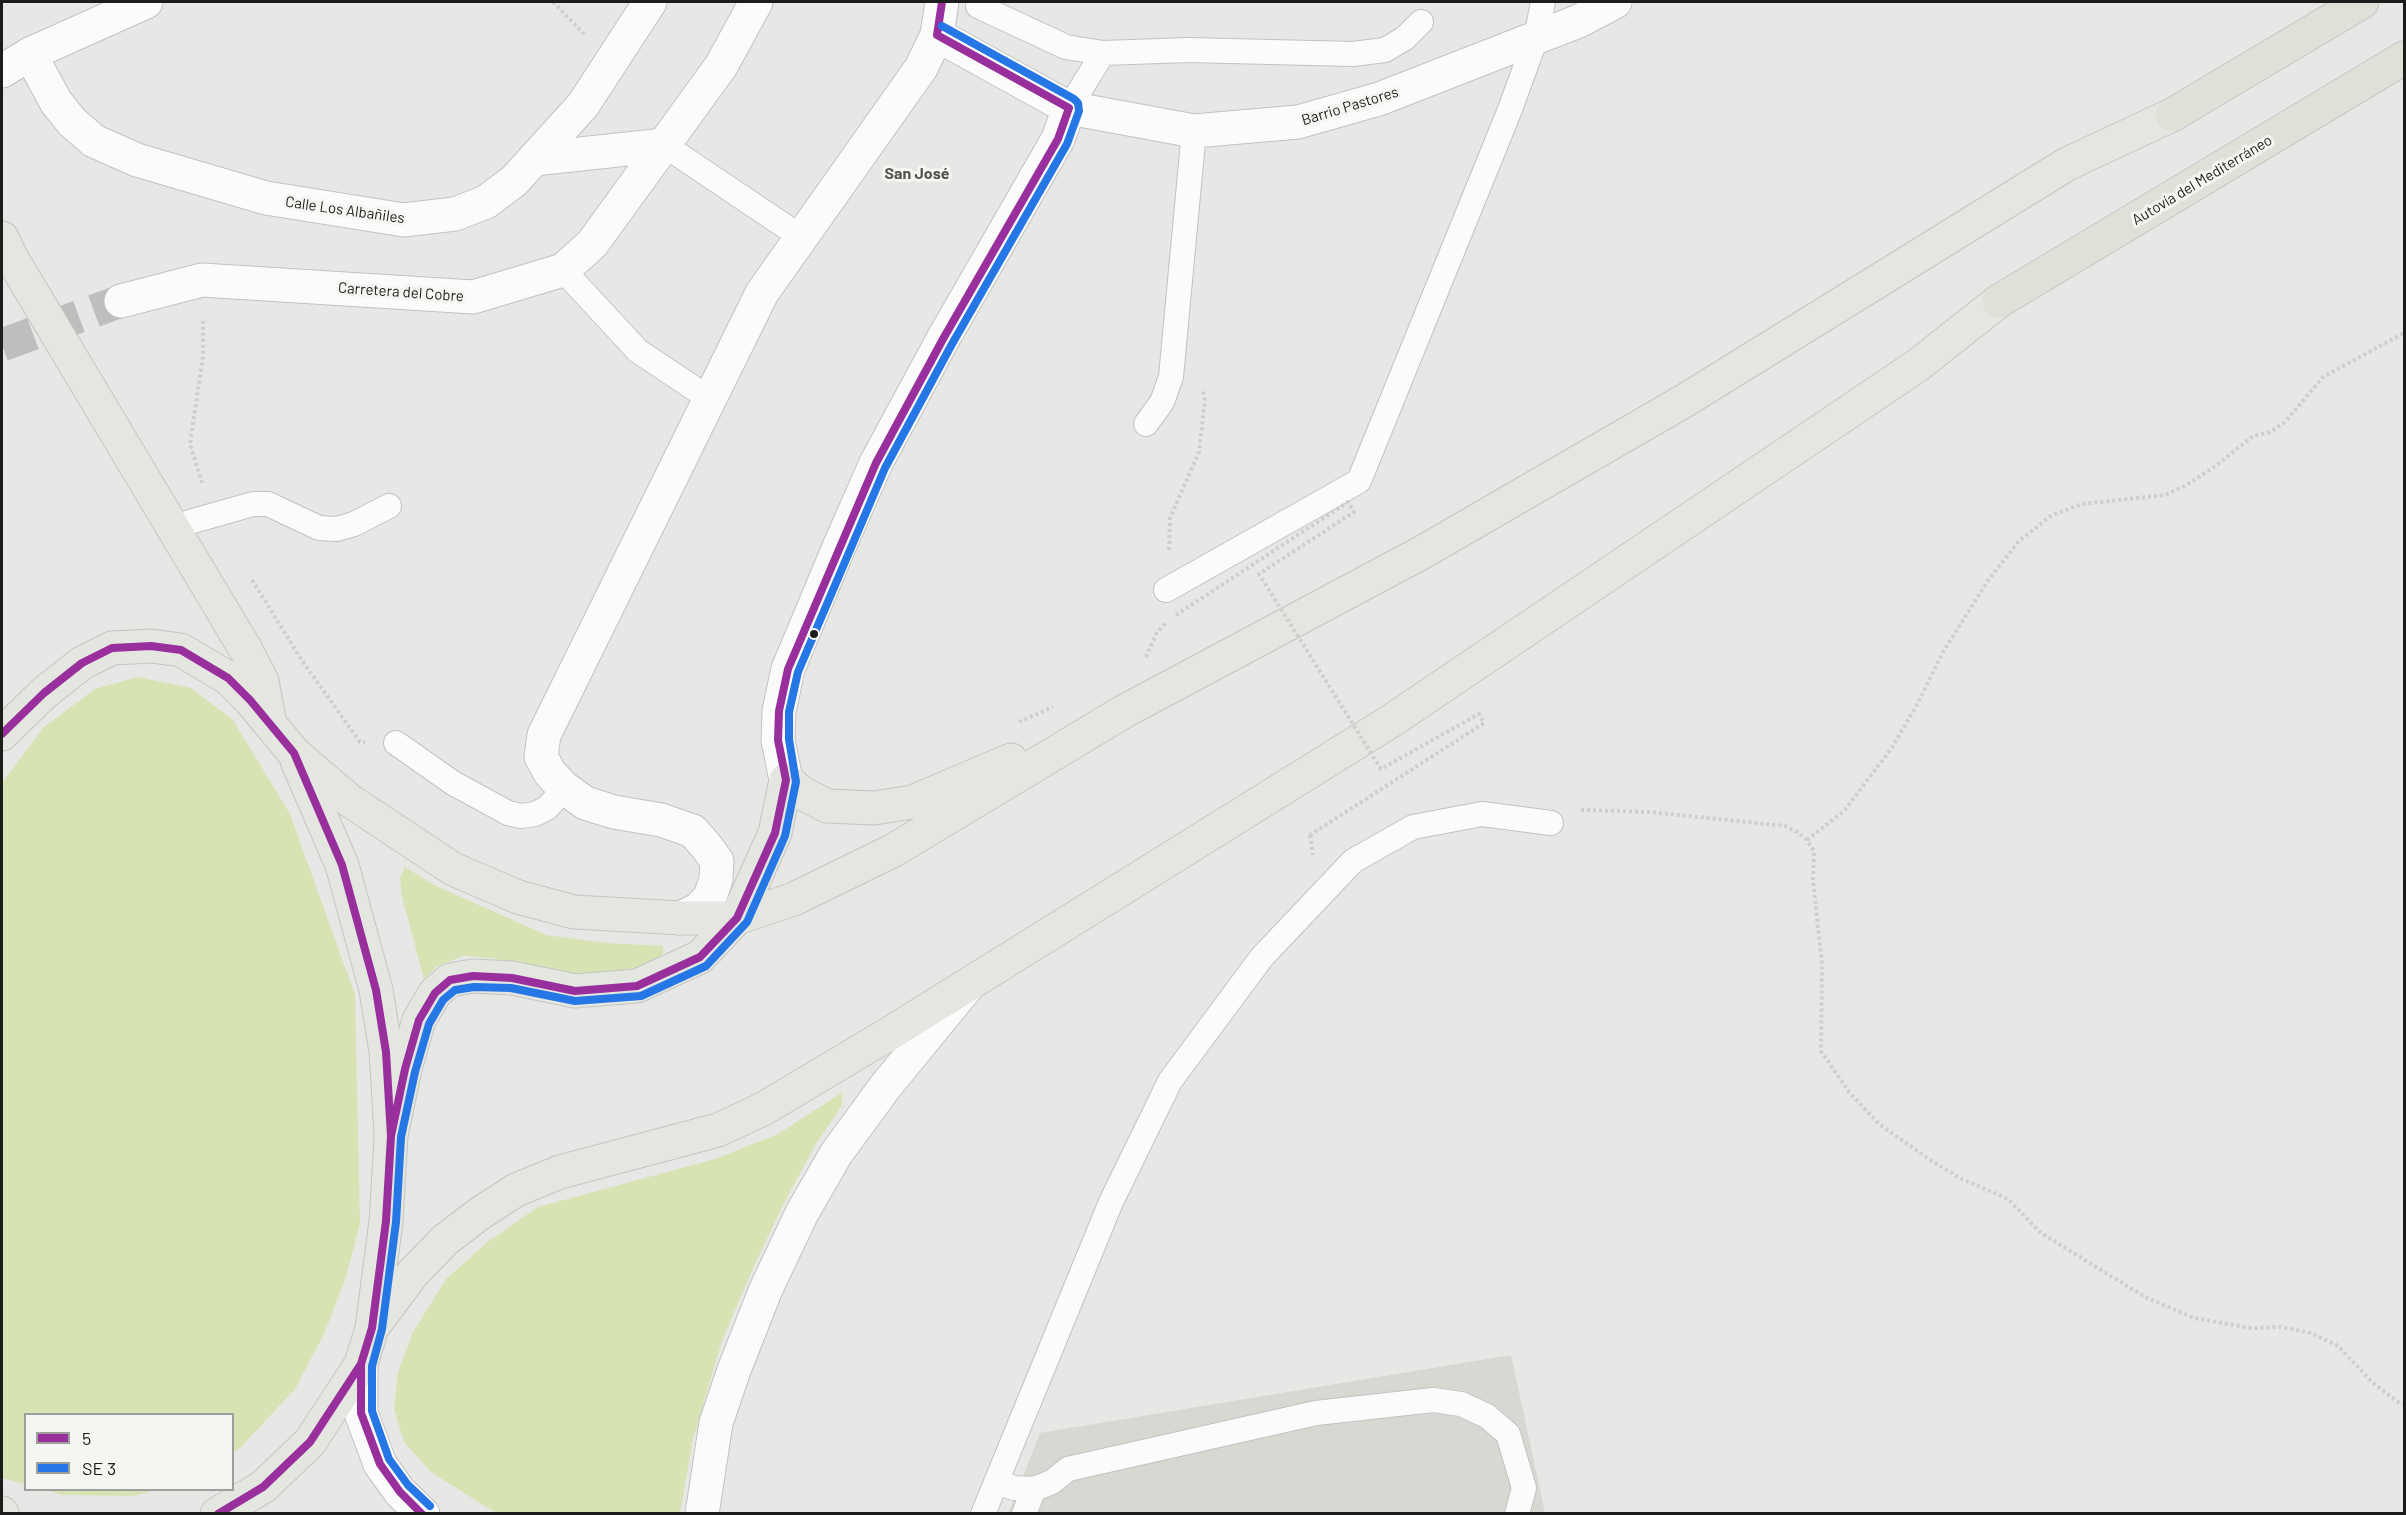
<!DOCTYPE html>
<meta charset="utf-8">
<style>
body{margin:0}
#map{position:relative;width:2406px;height:1515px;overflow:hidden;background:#e7e7e6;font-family:Barlow,sans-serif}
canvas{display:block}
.frame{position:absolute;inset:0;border:3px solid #1c1d1b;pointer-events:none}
.legend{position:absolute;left:24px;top:1413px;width:210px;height:78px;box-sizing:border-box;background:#f4f6f2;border:2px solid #9e9f9c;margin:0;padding:8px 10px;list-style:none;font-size:18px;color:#1c1d1b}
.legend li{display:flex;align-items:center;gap:12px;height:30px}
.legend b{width:30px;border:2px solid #9e9f9c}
</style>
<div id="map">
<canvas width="2406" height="1515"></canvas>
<div class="frame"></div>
<ul class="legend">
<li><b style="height:8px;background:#992f9c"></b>5</li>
<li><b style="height:8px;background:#2477e4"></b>SE 3</li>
</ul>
</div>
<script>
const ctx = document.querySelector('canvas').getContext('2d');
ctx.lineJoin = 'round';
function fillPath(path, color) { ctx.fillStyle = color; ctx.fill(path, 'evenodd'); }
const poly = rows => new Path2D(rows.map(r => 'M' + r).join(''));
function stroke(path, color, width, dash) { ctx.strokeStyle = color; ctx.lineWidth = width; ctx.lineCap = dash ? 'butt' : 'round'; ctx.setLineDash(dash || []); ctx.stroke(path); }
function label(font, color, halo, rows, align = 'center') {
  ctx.font = font + ' Barlow,sans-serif'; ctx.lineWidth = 6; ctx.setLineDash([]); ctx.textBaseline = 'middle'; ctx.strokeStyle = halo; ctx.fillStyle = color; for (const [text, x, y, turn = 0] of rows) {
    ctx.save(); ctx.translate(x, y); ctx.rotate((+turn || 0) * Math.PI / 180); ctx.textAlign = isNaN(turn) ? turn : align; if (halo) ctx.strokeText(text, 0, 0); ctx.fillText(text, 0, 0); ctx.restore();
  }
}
fillPath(poly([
 [1511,1355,1545,1513,1008,1514,1040,1433]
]), '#d7d8d2');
fillPath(poly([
 [138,677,191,688,233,720,290,814,355,995,360,1224,345,1280,324,1334,295,1389,240,1448,233,1453,232,1414,26,1414,25,1484,2,1478,2,783,44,727,95,689],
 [405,867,434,885,546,935,606,943,663,946,663,954,653,962,633,970,570,976,530,969,492,958,463,956,437,966,424,979,402,897,400,878],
 [843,1092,841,1107,817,1142,784,1203,753,1268,722,1341,693,1439,680,1513,496,1513,431,1472,404,1442,394,1409,398,1372,413,1332,446,1279,489,1241,538,1207,715,1159,778,1134],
 [45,1490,158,1490,133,1496,64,1495]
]), '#d7e3b3');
stroke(poly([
 [2,345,121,301]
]), '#bebfbd', 33, [33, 16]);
const service = poly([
 [978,6,1066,47,1103,53,1189,50,1353,54,1385,50,1405,38,1421,22],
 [1069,108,1103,53],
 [664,145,801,237],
 [563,270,638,351,710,399],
 [1146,424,1162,402,1171,377,1194,131],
 [172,527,253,504,268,504,319,528,337,529,354,524,389,506],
 [1166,590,1359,481,1509,112,1536,38,1543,2],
 [396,743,453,783,508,813,521,816,535,814,547,808,556,798,563,787],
 [996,1482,1014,1488,1034,1489,1052,1482,1068,1469,1316,1413,1433,1400,1461,1404,1487,1416,1508,1434,1524,1488,1517,1514],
 [983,1514,1111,1202,1170,1081,1262,957,1353,861,1413,827,1482,814,1551,823],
 [1024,1514,1034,1489]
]);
const pedestrian = poly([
 [534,159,664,145]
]);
const minor = poly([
 [30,54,56,102,72,122,94,141,137,160,266,198,404,220,455,214,486,202,514,181,583,105,650,2],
 [2,71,30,54,146,2],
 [1069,108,1194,131,1298,122,1379,99,1579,21,1615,2],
 [121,301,202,280,473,297,563,270,592,244,721,66,756,2]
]);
const tertiary = poly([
 [786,780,778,740,779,711,788,669,839,547,876,463,943,339,1058,139,1069,108,937,35],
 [681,918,699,909,710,897,716,879,717,861,706,846,693,831,661,820,614,812,585,803,563,787,550,773,541,757,544,735,762,293,921,68,937,35,942,2]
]);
const secondary = poly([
 [361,1364,361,1413,380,1464,400,1492,423,1514],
 [702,1514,716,1423,734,1370,766,1289,802,1213,836,1154,885,1087,966,988]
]);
const trunk = poly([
 [2,238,11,257,246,650,262,681,269,719],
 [2,734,44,693,82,663,112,648,151,646,181,650,228,678,250,700,294,753,349,800,453,869,518,897,574,912,681,918,737,918,794,899,894,850,1123,712,1421,553,1684,401,2067,164,2172,115],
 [391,1136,405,1069,419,1020,435,993,450,980,473,976,512,978,575,991,637,986,700,957,737,918,775,833,786,780,802,793,827,806,874,808,912,802,1011,760],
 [372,1328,413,1273,445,1240,479,1214,516,1190,560,1172,718,1130,763,1109,892,1032,1391,721,1918,365,1999,301],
 [2,1513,2,1514],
 [217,1514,263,1487,310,1442,361,1364,372,1328,386,1221,391,1136,386,1052,376,990,342,865,297,761]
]);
const motorway = poly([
 [2172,115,2362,2],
 [1999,301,2404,58]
]);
stroke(service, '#c2c2c1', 26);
stroke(pedestrian, '#c2c2c1', 35);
stroke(minor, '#c2c2c1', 35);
stroke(tertiary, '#c2c2c1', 35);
stroke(secondary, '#c2c2c1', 35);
stroke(trunk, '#c4c5c4', 35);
stroke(motorway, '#c4c5c4', 35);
stroke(poly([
 [553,2,584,34],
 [202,483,190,444,203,356,203,320],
 [1169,550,1170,518,1199,452,1205,400,1203,391],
 [252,580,303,662,360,742,365,742],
 [1146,657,1156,634,1166,622],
 [1019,722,1053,707],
 [1581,810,1650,812,1785,826,1797,832,1807,840,1814,851,1813,880,1822,964,1821,1051,1849,1092,1879,1124,1927,1158,1960,1178,2008,1199,2041,1233,2145,1297,2194,1318,2251,1328,2281,1327,2311,1333,2338,1346,2372,1382,2398,1402,2404,1404],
 [1310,835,1313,855],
 [1807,840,1844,811,1891,749,1918,703,1943,652,1987,582,2019,541,2052,515,2082,504,2165,495,2185,486,2214,467,2253,436,2270,432,2284,423,2323,377,2404,333]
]), '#cececd', 4, [3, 3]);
stroke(service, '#fbfbfb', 24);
stroke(pedestrian, '#fbfbfb', 33);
stroke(minor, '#fbfbfb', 33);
stroke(tertiary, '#fbfbfb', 33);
stroke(secondary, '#fbfbfb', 33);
stroke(trunk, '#e4e6e0', 33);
stroke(motorway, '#dee1d8', 33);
stroke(poly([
 [1176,615,1348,502,1354,512,1259,574,1381,769,1479,714,1484,723,1310,835]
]), '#cececd', 4, [3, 3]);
stroke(poly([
 [2,734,44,693,82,663,112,648,151,646,181,650,228,678,250,700,294,753,342,865,376,990,386,1052,391,1136,386,1221,372,1328,361,1364,310,1442,263,1487,218,1514],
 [391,1136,405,1069,419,1020,435,993,450,980,473,976,512,978,575,991,637,986,700,957,737,918,775,833,786,780,778,740,779,711,788,669,876,463,943,339,1058,139,1069,108,937,35,942,2],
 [361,1364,361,1413,380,1464,400,1492,422,1514]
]), '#992f9c', 8);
stroke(poly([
 [430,1506,408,1485,389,1459,372,1411,372,1366,382,1329,396,1222,401,1137,415,1072,429,1024,443,1000,455,990,474,987,511,988,575,1001,641,996,706,966,747,922,785,836,796,782,789,739,789,712,798,672,885,468,952,344,1067,144,1079,111,1078,103,1074,99,942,26]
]), '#2477e4', 8);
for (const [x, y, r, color] of [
 [814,634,5,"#1c1d1b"]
]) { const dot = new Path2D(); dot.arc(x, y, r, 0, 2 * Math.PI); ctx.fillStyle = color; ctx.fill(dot); stroke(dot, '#f4f6f2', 2); }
label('15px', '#1c1d1b', '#f4f6f2', [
 ["Barrio Pastores",1350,106,-17],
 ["Autovía del Mediterráneo",2202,180,-31],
 ["Calle Los Albañiles",345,210,8],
 ["Carretera del Cobre",401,292,4]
]);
label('bold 16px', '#525350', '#f4f6f2', [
 ["San José",917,174]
]);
</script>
